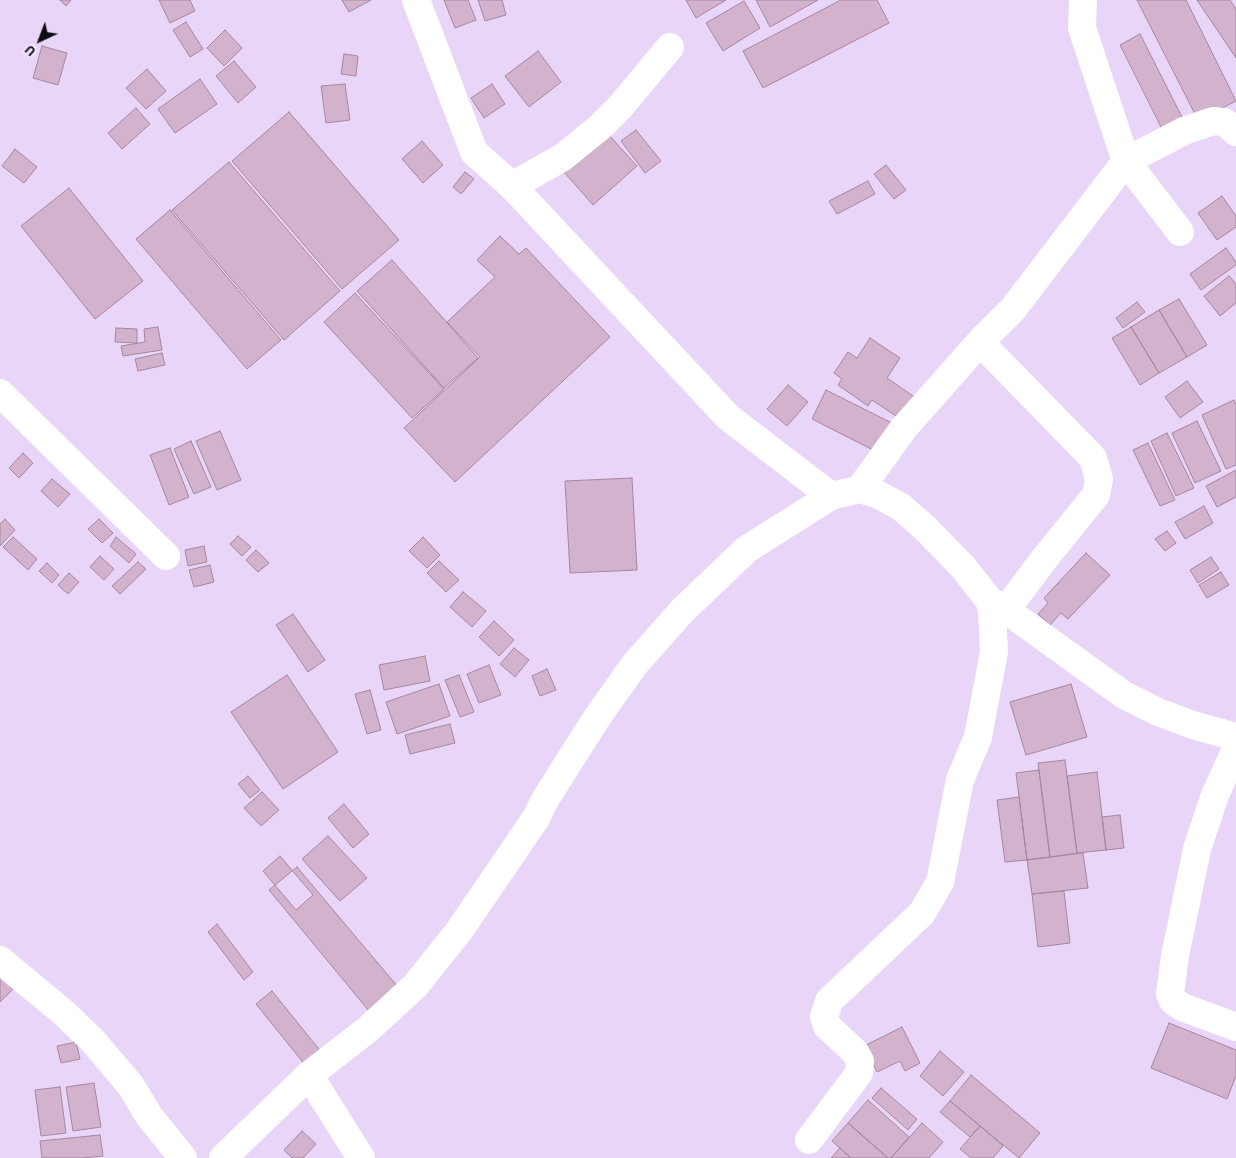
<!DOCTYPE html>
<style>
body{margin:0}
#map{position:relative;width:1236px;height:1158px;overflow:hidden;background:#e9d5f7;font-family:Barlow,sans-serif}
canvas{display:block}
.north{position:absolute;left:15px;top:15px;width:50px;height:50px;-webkit-text-stroke:4px #f2e6fb;paint-order:stroke;rotate:223deg;font-size:14px;font-weight:700;line-height:20px;text-align:center;color:#110a15}
.north::after{content:'';display:block;margin:auto;width:18px;height:22px;background:#110a15;clip-path:polygon(50% 0,100% 100%,50% 72%,0 100%)}
</style>
<div id="map">
<canvas width="1236" height="1158"></canvas>
<div class="north">U</div>
</div>
<script>
const ctx = document.querySelector('canvas').getContext('2d');
ctx.lineJoin = 'round';
function fillPath(path, color) { ctx.fillStyle = color; ctx.fill(path, 'evenodd'); }
const poly = rows => new Path2D(rows.map(r => 'M' + r).join(''));
function stroke(path, color, width, dash) { ctx.strokeStyle = color; ctx.lineWidth = width; ctx.lineCap = dash ? 'butt' : 'round'; ctx.setLineDash(dash || []); ctx.stroke(path); }
const building = poly([
 [60,0,71,0,66,6,60,0],
 [159,0,190,0,195,11,170,23,159,0],
 [342,0,371,0,349,12,342,0],
 [444,0,468,0,476,20,455,28,444,0],
 [478,0,502,0,506,15,485,21,478,0],
 [686,0,726,0,696,18,686,0],
 [756,0,818,0,770,27,756,0],
 [841,0,877,0,889,23,763,88,743,51,841,0],
 [1137,0,1186,0,1236,101,1198,120,1137,0],
 [1197,0,1230,0,1236,9,1236,58,1197,0],
 [744,1,760,28,723,51,706,23,744,1],
 [186,22,203,49,190,57,173,30,186,22],
 [225,30,242,48,224,66,207,48,225,30],
 [1140,34,1185,123,1164,133,1120,45,1140,34],
 [42,46,67,53,58,85,33,78,42,46],
 [538,51,561,82,529,107,505,76,538,51],
 [344,54,358,56,356,76,341,74,344,54],
 [234,61,256,87,238,103,216,76,234,61],
 [147,69,166,91,146,109,126,88,147,69],
 [200,79,217,104,175,133,158,109,200,79],
 [345,84,350,120,326,123,321,86,345,84],
 [492,84,505,104,484,118,471,98,492,84],
 [136,108,150,124,122,149,108,133,136,108],
 [289,112,399,240,342,289,232,161,289,112],
 [636,130,661,161,645,173,621,141,636,130],
 [607,133,637,166,593,205,564,172,607,133],
 [422,141,443,165,423,183,402,159,422,141],
 [15,149,37,167,24,183,2,166,15,149],
 [229,162,340,291,284,340,172,210,229,162],
 [886,165,906,190,894,199,874,174,886,165],
 [465,172,474,179,461,194,453,187,465,172],
 [868,181,875,194,837,214,829,201,868,181],
 [69,188,143,281,95,319,21,226,69,188],
 [1222,196,1236,216,1236,227,1217,240,1198,213,1222,196],
 [170,210,281,340,247,369,136,239,170,210],
 [500,236,519,254,526,248,610,337,455,482,404,428,480,357,447,322,495,277,477,260,500,236],
 [1226,248,1236,262,1236,265,1201,290,1190,274,1226,248],
 [392,260,478,358,444,388,357,291,392,260],
 [1229,276,1236,284,1236,303,1220,316,1204,296,1229,276],
 [355,293,444,389,412,418,324,322,355,293],
 [1179,299,1207,345,1187,357,1159,310,1179,299],
 [1137,302,1145,312,1123,328,1116,318,1137,302],
 [1159,310,1187,357,1159,373,1131,327,1159,310],
 [158,327,162,350,123,356,121,346,145,342,144,329,158,327],
 [1131,327,1159,373,1140,385,1112,338,1131,327],
 [116,328,137,329,137,343,115,342,116,328],
 [870,338,900,358,887,378,916,398,902,420,872,400,868,406,838,385,842,379,834,373,848,352,857,358,870,338],
 [162,353,165,365,138,371,135,359,162,353],
 [1187,381,1203,402,1180,418,1165,397,1187,381],
 [788,385,808,402,787,426,767,409,788,385],
 [826,390,896,425,881,454,812,419,826,390],
 [1234,400,1236,404,1236,465,1226,469,1202,415,1234,400],
 [1197,421,1221,471,1195,483,1172,433,1197,421],
 [220,431,241,480,217,490,196,441,220,431],
 [1167,433,1194,488,1176,496,1151,441,1167,433],
 [191,441,211,487,194,494,174,449,191,441],
 [1148,443,1175,500,1160,506,1133,450,1148,443],
 [170,448,189,497,169,505,150,455,170,448],
 [23,453,33,463,19,478,9,468,23,453],
 [1236,470,1236,497,1217,507,1206,486,1236,470],
 [632,478,637,570,570,573,565,481,632,478],
 [52,479,70,494,58,507,41,491,52,479],
 [1204,506,1213,523,1185,539,1175,522,1204,506],
 [5,519,15,530,0,546,0,524,5,519],
 [99,519,113,533,102,543,88,529,99,519],
 [1167,531,1176,543,1165,551,1155,539,1167,531],
 [238,536,251,547,242,556,230,544,238,536],
 [13,537,37,559,28,570,3,547,13,537],
 [116,537,136,554,129,563,110,546,116,537],
 [423,537,440,555,427,568,409,551,423,537],
 [204,546,207,562,188,566,185,550,204,546],
 [256,550,269,563,258,572,246,560,256,550],
 [1086,553,1110,575,1068,619,1061,613,1050,625,1038,614,1048,603,1044,598,1086,553],
 [100,556,114,569,104,580,90,567,100,556],
 [1211,557,1219,569,1198,583,1190,570,1211,557],
 [439,561,459,580,446,592,427,573,439,561],
 [138,562,146,569,120,594,112,586,138,562],
 [47,563,59,575,52,583,39,571,47,563],
 [210,565,214,582,194,587,189,570,210,565],
 [1221,572,1229,585,1207,598,1199,585,1221,572],
 [69,573,79,582,68,594,58,585,69,573],
 [463,592,486,611,472,627,450,607,463,592],
 [293,614,325,660,308,672,276,625,293,614],
 [494,621,514,640,499,656,479,637,494,621],
 [514,648,529,660,515,677,500,664,514,648],
 [425,656,430,681,384,690,379,665,425,656],
 [489,665,501,695,479,703,467,674,489,665],
 [547,669,556,690,540,696,532,676,547,669],
 [287,675,338,752,283,789,231,712,287,675],
 [459,675,474,712,460,717,445,680,459,675],
 [439,684,450,716,397,734,386,702,439,684],
 [1071,684,1087,737,1026,755,1010,702,1071,684],
 [370,690,381,730,367,734,355,694,370,690],
 [450,724,455,743,410,754,405,735,450,724],
 [1065,760,1077,853,1050,857,1038,763,1065,760],
 [1039,770,1050,857,1027,860,1016,773,1039,770],
 [1097,772,1106,850,1077,853,1067,776,1097,772],
 [248,776,260,790,250,798,238,784,248,776],
 [262,792,279,810,261,826,244,808,262,792],
 [1019,797,1027,860,1005,862,997,800,1019,797],
 [344,804,369,834,353,848,328,818,344,804],
 [1120,815,1124,848,1106,850,1102,817,1120,815],
 [328,836,367,878,340,901,302,859,328,836],
 [1083,853,1088,888,1032,894,1027,860,1083,853],
 [280,856,313,895,296,910,263,871,280,856],
 [297,867,403,993,374,1017,269,890,297,867],
 [1064,891,1070,943,1038,947,1032,894,1064,891],
 [217,924,253,972,244,980,208,932,217,924],
 [0,975,13,989,0,1002,0,975],
 [272,991,322,1053,306,1066,256,1004,272,991],
 [1169,1023,1236,1050,1236,1076,1227,1099,1151,1068,1169,1023],
 [902,1027,920,1063,905,1071,900,1061,877,1072,864,1046,902,1027],
 [76,1042,80,1059,61,1063,57,1046,76,1042],
 [940,1051,964,1072,943,1096,920,1076,940,1051],
 [971,1075,1040,1133,1019,1158,950,1101,971,1075],
 [94,1083,101,1127,73,1131,66,1087,94,1083],
 [60,1087,66,1133,41,1136,35,1090,60,1087],
 [881,1088,917,1119,908,1130,872,1098,881,1088],
 [868,1100,909,1137,891,1158,888,1158,848,1123,868,1100],
 [950,1101,980,1126,970,1137,940,1112,950,1101],
 [848,1123,888,1158,851,1158,832,1141,848,1123],
 [922,1123,943,1142,929,1158,891,1158,922,1123],
 [980,1126,1003,1146,993,1158,971,1158,960,1149,980,1126],
 [302,1131,316,1144,303,1158,292,1158,284,1150,302,1131],
 [100,1135,103,1156,82,1158,42,1158,40,1141,100,1135],
 [840,1148,851,1158,831,1158,840,1148]
]);
fillPath(building, '#d2b2cd');
stroke(building, '#a587a0', 1);
stroke(poly([
 [416,0,474,152,512,186,728,417,831,496],
 [512,186,563,157,600,127,620,107,670,47],
 [1180,232,1126,161,1184,131,1213,121,1224,122,1231,127,1236,132],
 [980,342,1093,458,1099,479,1096,495,1045,558,1006,610],
 [0,393,166,556],
 [990,601,1006,610,1124,695,1158,712,1193,725,1236,737],
 [1236,749,1215,795,1197,849,1175,956,1170,994,1173,1001,1182,1007,1236,1027],
 [0,960,64,1013,93,1041,131,1086,149,1116,183,1158],
 [309,1075,361,1158],
 [809,1140,859,1073,860,1061,855,1052,827,1026,824,1017,829,1001,922,913,940,882,960,780,978,737,994,652,992,610,989,600,963,567,925,528,901,507,879,495,860,489],
 [223,1158,309,1075,367,1030,415,986,459,931,536,818,546,798,598,716,635,664,682,611,747,549,831,496,860,489,903,429,980,342,1013,309,1126,161,1082,28,1083,0]
]), '#fff', 28);
</script>
